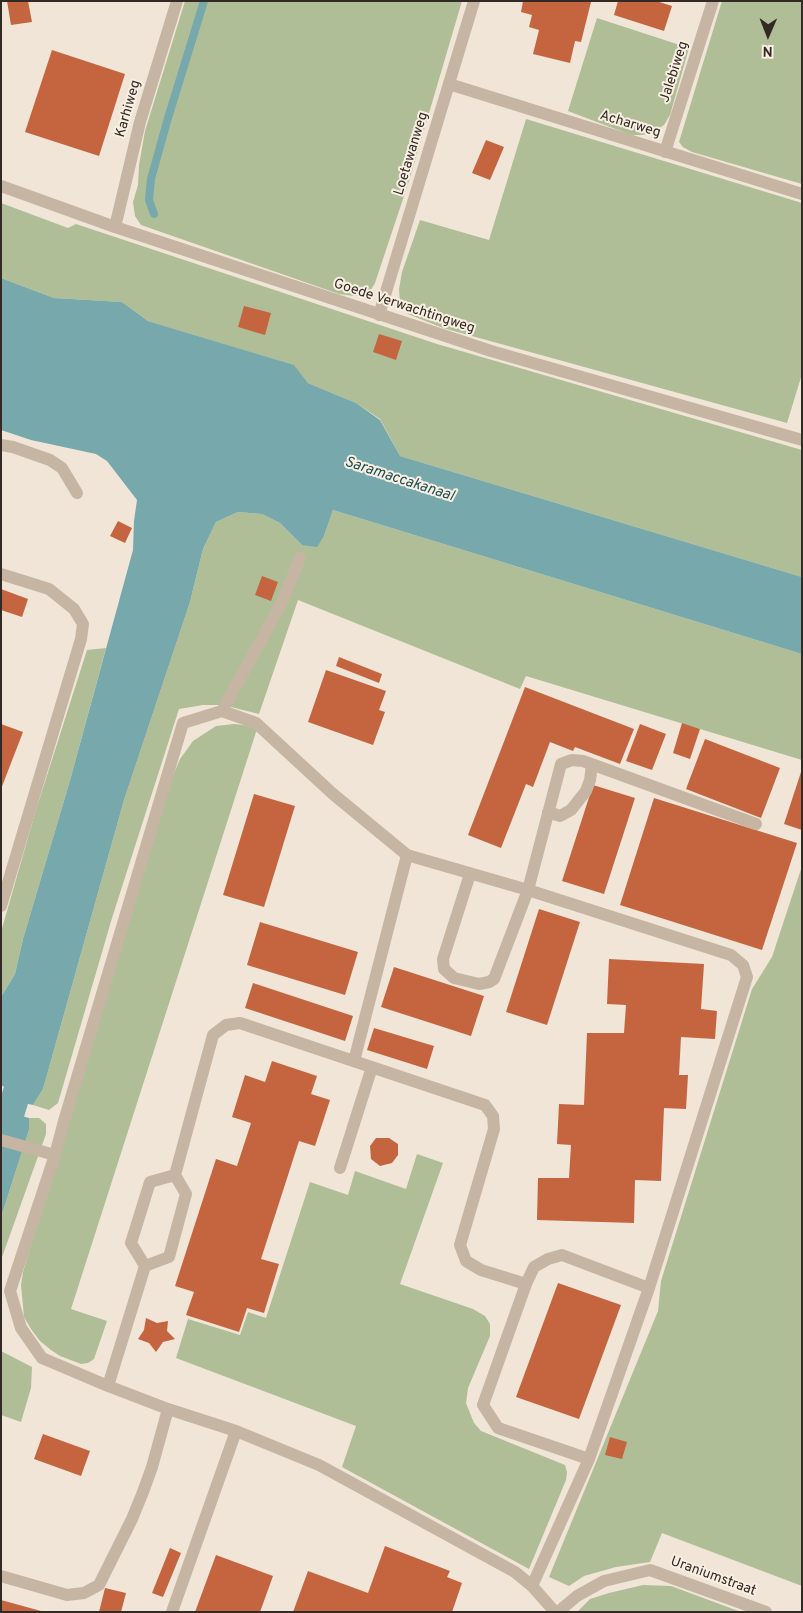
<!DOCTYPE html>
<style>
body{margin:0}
#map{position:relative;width:803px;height:1613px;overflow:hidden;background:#f0e5d6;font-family:Overpass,sans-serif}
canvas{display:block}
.frame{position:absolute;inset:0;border:2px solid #332a25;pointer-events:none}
.north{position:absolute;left:743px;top:10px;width:50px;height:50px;-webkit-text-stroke:4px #f8efe2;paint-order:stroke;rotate:181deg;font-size:14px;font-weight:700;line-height:20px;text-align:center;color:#332a25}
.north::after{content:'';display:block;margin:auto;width:18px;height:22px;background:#332a25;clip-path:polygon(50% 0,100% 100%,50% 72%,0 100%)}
</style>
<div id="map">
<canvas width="803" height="1613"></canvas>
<div class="frame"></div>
<div class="north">N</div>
</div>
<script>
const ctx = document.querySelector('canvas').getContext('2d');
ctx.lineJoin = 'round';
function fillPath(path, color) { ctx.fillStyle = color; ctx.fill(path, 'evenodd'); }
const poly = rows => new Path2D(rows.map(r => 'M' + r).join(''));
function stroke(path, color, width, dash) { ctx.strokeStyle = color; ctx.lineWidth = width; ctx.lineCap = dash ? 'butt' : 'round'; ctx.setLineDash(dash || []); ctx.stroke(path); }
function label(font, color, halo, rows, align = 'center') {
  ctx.font = font + ' Overpass,sans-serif'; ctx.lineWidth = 4; ctx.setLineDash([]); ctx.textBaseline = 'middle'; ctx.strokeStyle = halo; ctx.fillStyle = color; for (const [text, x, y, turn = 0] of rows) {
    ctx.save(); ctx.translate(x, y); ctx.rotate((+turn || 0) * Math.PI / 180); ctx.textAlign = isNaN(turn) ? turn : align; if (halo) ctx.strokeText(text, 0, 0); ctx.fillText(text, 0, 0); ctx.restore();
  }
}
fillPath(poly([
 [185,1,462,1,409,181,375,283,369,293,354,296,339,294,141,225,135,216,133,202,138,185,139,165,145,131],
 [722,1,802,1,802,184,692,152,683,147,679,142],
 [597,18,689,48,670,115,664,125,655,131,643,135,631,135,568,111],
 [526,119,802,203,802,374,787,423,443,328,408,314,400,305,399,289,402,272,420,220,489,240],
 [1,203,68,228,76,224,437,344,802,450,802,577,400,456,380,419,356,403,308,383,293,365,148,321,122,302,54,298,1,278],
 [333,510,802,654,802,760,526,676,520,689,298,600,259,714,223,705,203,705,179,709,112,918,58,1103,49,1110,33,1105,43,1089,124,800,190,602,203,549,216,522,238,512,262,514,280,523,302,545,324,536],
 [106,648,69,784,23,939,15,974,1,997,1,932,35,813,87,650],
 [234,724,252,726,257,729,71,1309,107,1321,94,1359,88,1363,81,1364,60,1356,51,1350,40,1341,31,1329,24,1317,21,1285,23,1272,169,785,180,759,193,741,216,726],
 [802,866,802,1586,662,1533,650,1562,616,1567,584,1576,569,1586,549,1577,658,1311,661,1281,752,989,772,957],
 [29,1118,39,1118,46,1124,46,1134,1,1260,1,1217,29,1130],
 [417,1154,443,1163,400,1284,473,1309,485,1316,490,1324,490,1336,468,1388,466,1403,474,1423,481,1431,565,1465,567,1472,566,1480,529,1569,342,1467,356,1426,176,1358,188,1319,240,1335,248,1312,266,1318,310,1182,348,1195,355,1171,406,1189],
 [1,1351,32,1367,31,1388,21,1422,1,1415],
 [643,1585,671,1586,741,1612,577,1612,590,1599,609,1593]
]), '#b0be97');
fillPath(poly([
 [1,278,54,298,122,302,148,321,294,365,308,383,356,403,380,420,400,456,802,577,802,654,333,510,324,536,317,547,302,545,280,523,262,514,238,512,216,522,203,549,190,602,124,800,43,1089,33,1105,6,1099,6,1088,1,1085,1,997,15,974,23,939,69,784,133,550,134,521,137,500,107,461,96,454,31,440,1,430],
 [1,1110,29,1118,29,1130,1,1217]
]), '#76a8ac');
stroke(poly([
 [154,214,149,200,151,179,168,118,204,1]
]), '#76a8ac', 8);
stroke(poly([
 [1,1144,25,1066]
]), '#76a8ac', 28);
fillPath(poly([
 [7,1,28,1,32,22,11,25],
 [523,1,591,2,581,42,575,41,570,63,533,54,539,30,529,27,532,15,521,12],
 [618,1,656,1,672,6,664,31,614,15],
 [52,50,125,74,99,156,25,132],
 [486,140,504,147,490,180,472,173],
 [244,306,271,313,265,335,238,327],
 [379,334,402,341,396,360,373,352],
 [118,521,132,528,125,543,110,536],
 [262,576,278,582,271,601,255,595],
 [1,589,28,599,22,617,1,610],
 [339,657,382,674,379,683,336,666],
 [326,670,386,691,379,710,385,712,373,745,308,722],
 [525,687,634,729,620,764,575,747,573,751,550,742,533,787,526,784,501,848,468,835],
 [682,723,700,729,690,759,673,753],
 [1,724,23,732,1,789],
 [640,724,666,734,652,770,626,761],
 [705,739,780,768,761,818,686,789],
 [801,772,802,773,802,830,784,824],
 [593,785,635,798,604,894,562,881],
 [254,794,295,806,264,907,223,895],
 [654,798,797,843,762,950,620,905],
 [539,909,580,922,547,1025,506,1012],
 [260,922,358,952,345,995,247,965],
 [609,959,704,964,701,1009,717,1011,715,1039,681,1037,679,1075,688,1075,686,1109,664,1108,661,1181,635,1180,634,1223,537,1220,538,1178,569,1178,571,1145,557,1144,559,1104,584,1105,587,1033,624,1033,626,1005,607,1004],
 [394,967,484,996,471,1036,381,1007],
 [253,983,353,1016,345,1041,245,1008],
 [374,1028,434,1046,427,1069,367,1050],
 [272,1061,317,1076,311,1094,330,1100,315,1146,299,1141,261,1259,279,1264,264,1313,247,1308,239,1332,186,1315,194,1292,175,1286,216,1159,237,1166,251,1123,232,1117,245,1075,265,1082],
 [376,1138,389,1138,398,1144,398,1155,392,1163,380,1166,371,1159,370,1146],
 [558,1283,621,1305,579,1419,516,1397],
 [146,1318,157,1323,168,1321,167,1331,175,1339,163,1342,156,1352,149,1343,138,1339,144,1330],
 [43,1434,90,1451,81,1476,34,1459],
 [610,1437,627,1442,622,1459,605,1455],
 [385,1546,450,1571,447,1577,462,1583,452,1612,293,1612,308,1571,368,1593],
 [170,1548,181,1553,163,1597,152,1593],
 [216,1555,273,1576,260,1612,195,1612],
 [105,1588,126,1593,121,1612,99,1612],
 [1,1600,41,1611,41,1612,1,1612]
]), '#c46540');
stroke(poly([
 [1,445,13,447,50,460,62,468,77,493],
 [1,574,49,589,74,609,83,624,81,639,1,906],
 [222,711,282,602,300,558],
 [548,812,560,816,571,810,586,791,590,780,592,765],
 [470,874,443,959,444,969,454,978,479,984,489,982,494,979,528,890,561,764,572,760,583,761,756,824],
 [354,1061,407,855],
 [1,1140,55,1155],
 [340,1168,372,1067],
 [145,1266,169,1257,186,1194,175,1175,213,1035,226,1025,240,1023,485,1105,493,1116,494,1129,460,1245,466,1261,481,1270,526,1284],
 [108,1386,145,1266,131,1243,150,1182,175,1175],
 [589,1459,498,1428,483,1405,526,1284,534,1267,548,1259,562,1255,649,1288],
 [1,1576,67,1595,84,1593,99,1585,132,1519,143,1492,152,1467,168,1409],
 [532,1586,589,1459,649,1288,747,977,743,965,731,955,528,890,407,855,333,794,256,723,222,711,183,723,64,1121,55,1155,10,1291,21,1328,42,1358,108,1386,168,1409,236,1431,319,1465,515,1572,532,1586,555,1612],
 [172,1612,236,1431]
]), '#c7b5a3', 12);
stroke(poly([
 [449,84,802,194],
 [665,152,713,1],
 [1,186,115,227,491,351,802,440],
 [115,227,140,122,177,1],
 [379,315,474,1],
 [558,1612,577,1596,604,1581,650,1570,766,1612]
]), '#c7b5a3', 12);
label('14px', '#332a25', '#f8efe2', [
 ["Jalebiweg",675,72,-72],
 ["Karhiweg",129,109,-74],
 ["Acharweg",630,125,17],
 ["Loetawanweg",412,154,-73],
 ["Goede Verwachtingweg",404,307,18],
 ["Uraniumstraat",713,1577,20]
]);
label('italic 15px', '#1c4d53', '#f8efe2', [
 ["Saramaccakanaal",399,480,18]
]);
</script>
